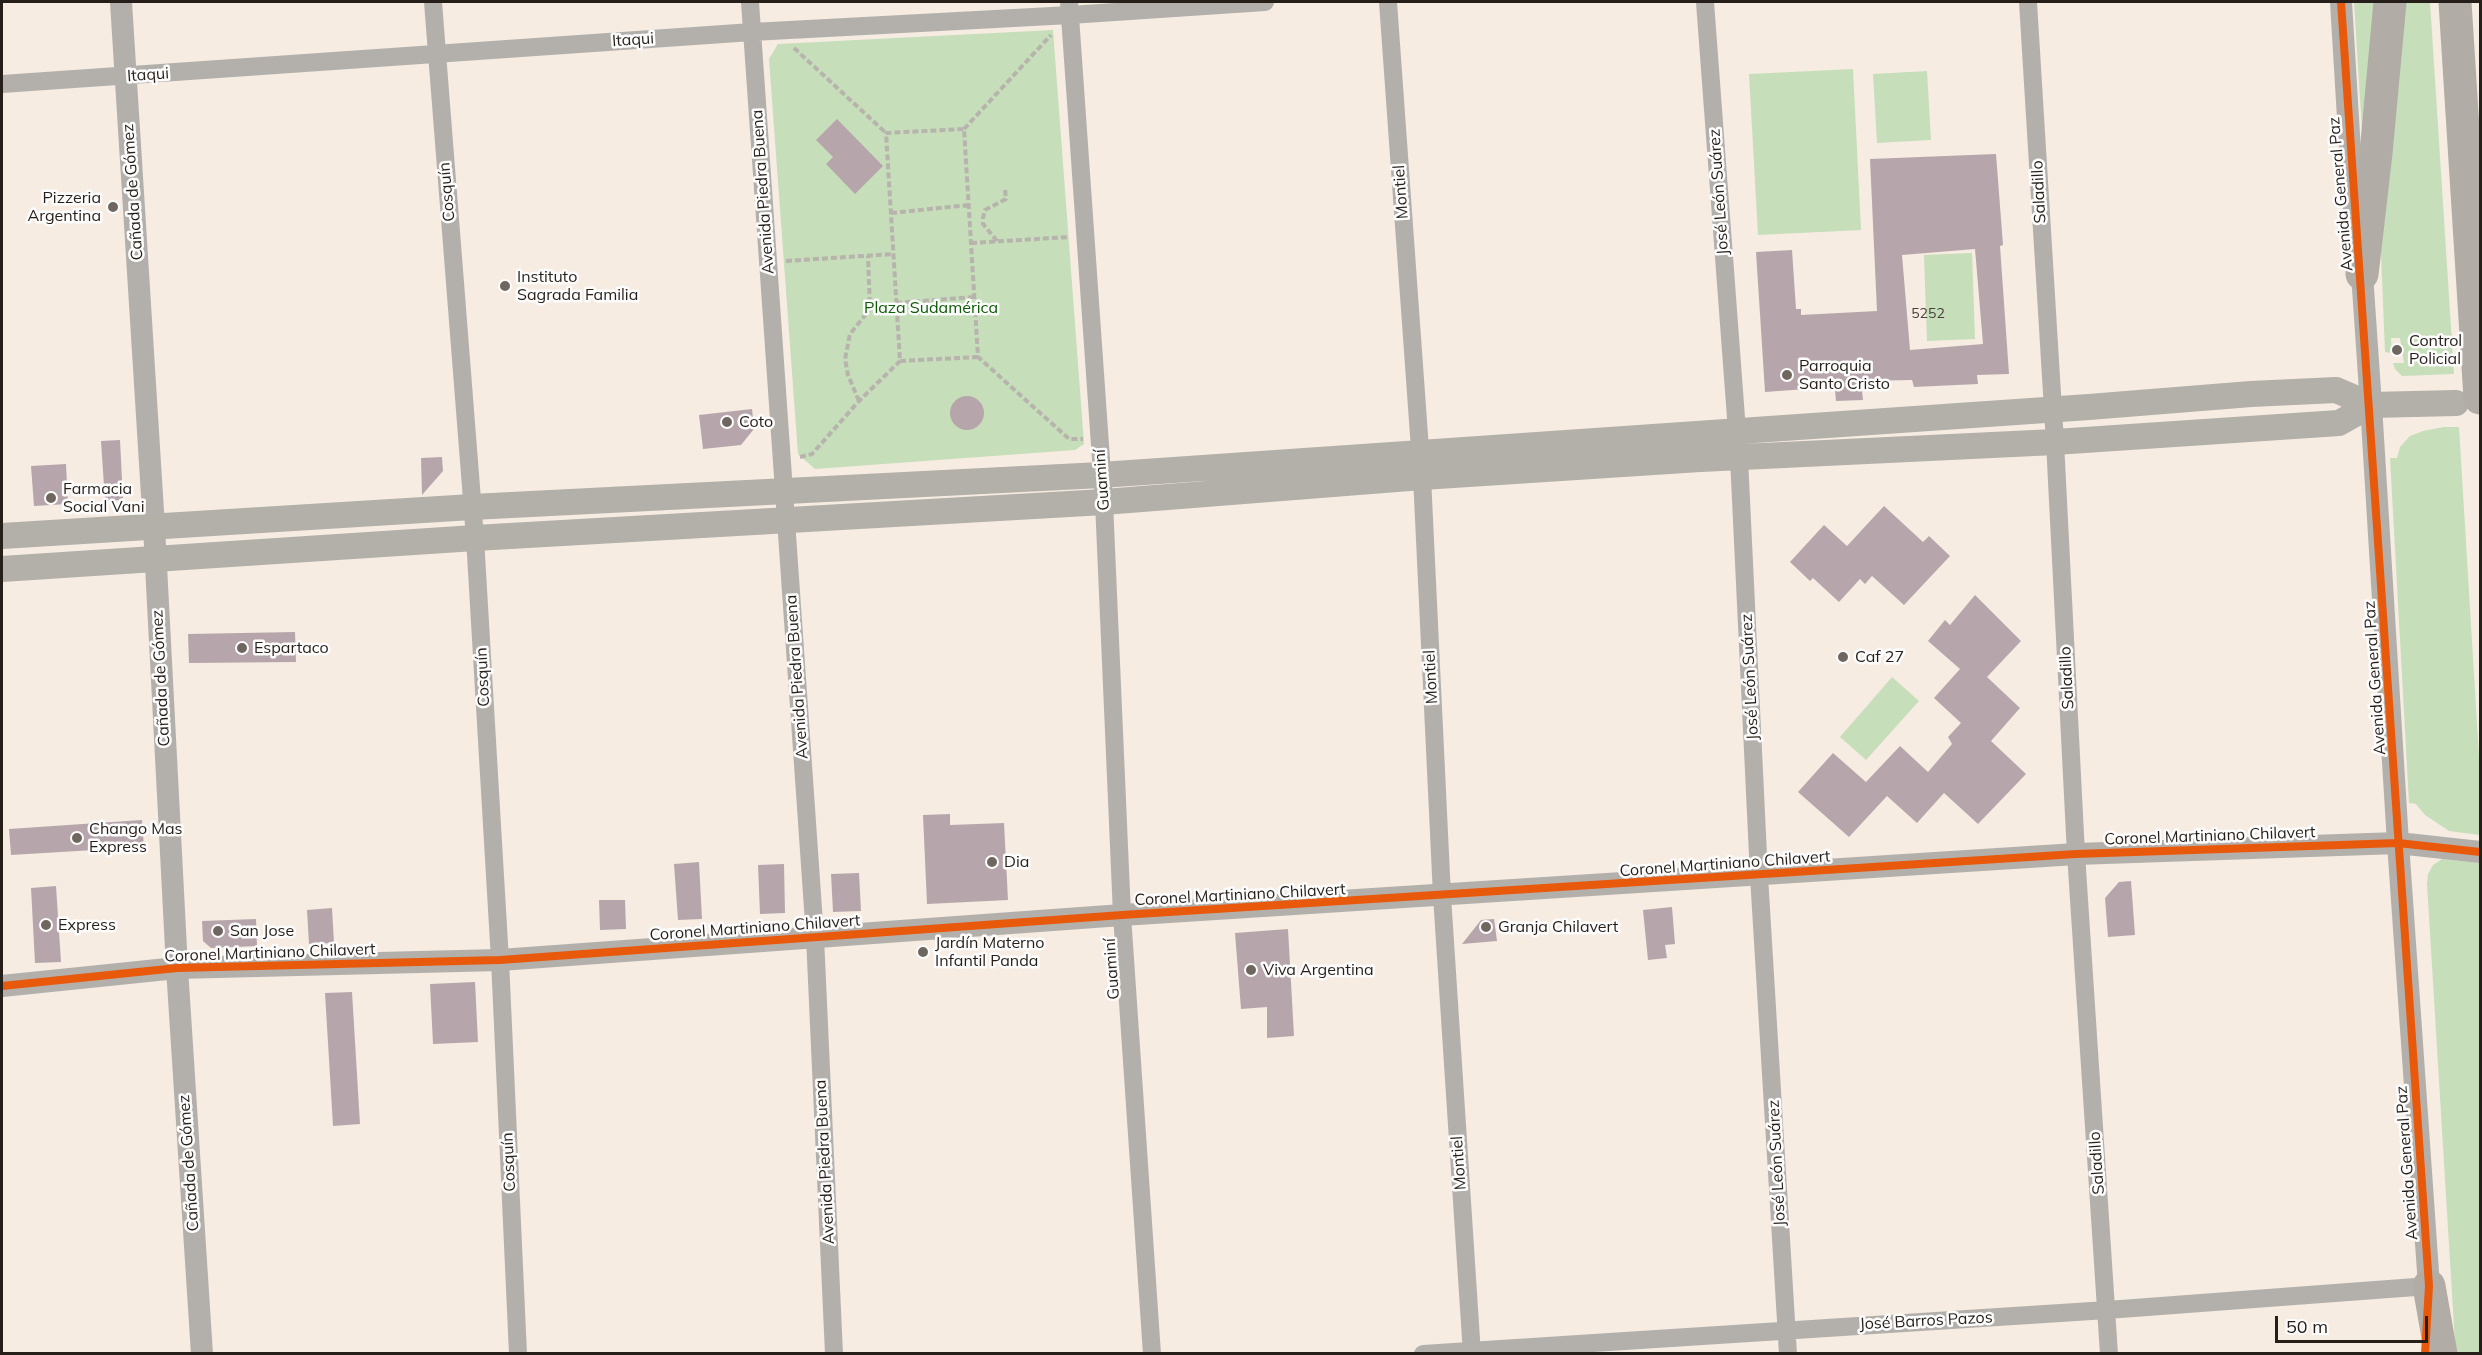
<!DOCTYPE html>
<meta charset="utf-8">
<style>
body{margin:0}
#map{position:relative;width:2482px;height:1355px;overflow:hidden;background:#f6ece2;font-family:Mulish,sans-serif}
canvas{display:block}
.frame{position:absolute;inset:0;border:3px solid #261f19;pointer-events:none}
.scale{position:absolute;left:2275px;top:1316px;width:153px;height:27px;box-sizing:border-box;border:3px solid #261f19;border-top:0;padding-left:8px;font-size:18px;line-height:21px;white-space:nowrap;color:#261f19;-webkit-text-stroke:4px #fcfcfc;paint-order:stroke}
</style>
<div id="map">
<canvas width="2482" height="1355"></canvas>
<div class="frame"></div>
<div class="scale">50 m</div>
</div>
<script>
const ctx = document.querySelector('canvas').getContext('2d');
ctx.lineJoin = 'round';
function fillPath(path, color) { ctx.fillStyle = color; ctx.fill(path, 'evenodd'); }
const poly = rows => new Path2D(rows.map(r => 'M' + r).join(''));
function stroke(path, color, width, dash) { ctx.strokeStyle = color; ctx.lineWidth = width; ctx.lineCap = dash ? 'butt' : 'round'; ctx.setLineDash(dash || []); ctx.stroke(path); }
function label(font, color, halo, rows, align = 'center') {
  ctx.font = font + ' Mulish,sans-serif'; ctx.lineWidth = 5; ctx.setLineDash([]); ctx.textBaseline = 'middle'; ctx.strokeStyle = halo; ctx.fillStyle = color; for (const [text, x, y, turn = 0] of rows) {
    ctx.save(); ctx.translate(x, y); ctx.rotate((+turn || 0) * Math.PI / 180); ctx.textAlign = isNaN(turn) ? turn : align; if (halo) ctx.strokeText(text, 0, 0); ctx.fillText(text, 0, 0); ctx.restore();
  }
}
fillPath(poly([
 [2354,2,2375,2,2364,162],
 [2396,2,2430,2,2454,374,2402,376,2395,369,2393,363,2404,363,2400,338,2391,338,2392,353,2385,352,2379,205],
 [1053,30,1084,444,1075,450,815,469,798,454,769,59,778,44],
 [1853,69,1861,230,1758,235,1749,74],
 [1927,71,1931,140,1877,143,1873,74],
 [1972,253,1975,339,1927,341,1924,255],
 [2444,427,2459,427,2480,773,2480,835,2449,831,2425,815,2416,804,2409,803,2390,458,2397,458,2400,447,2410,436,2423,431],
 [1892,677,1919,701,1866,760,1840,737],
 [2442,859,2480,863,2480,1353,2456,1353,2455,1343,2427,884,2428,874,2433,865]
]), '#c6deb9');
fillPath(poly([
 [837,119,883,166,855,194,826,164,833,157,816,140],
 [1996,154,2003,245,2000,246,2009,374,1977,375,1978,384,1914,387,1912,380,1861,381,1863,400,1836,401,1835,390,1820,391,1820,388,1765,392,1756,252,1792,250,1796,309,1801,309,1801,315,1877,311,1870,159],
 [1975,249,1983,344,1910,350,1902,255],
 '950 413a17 17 0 1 1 34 0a17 17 0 1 1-34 0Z',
 [752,409,754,429,741,445,703,449,699,415],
 [120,440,123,500,105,501,101,441],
 [442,457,443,471,422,495,421,458],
 [66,464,68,504,34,506,31,466],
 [1884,506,1923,542,1929,536,1950,556,1904,605,1872,576,1865,584,1860,579,1839,602,1813,578,1810,581,1790,562,1824,525,1847,546],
 [1975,595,2021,641,1987,677,2020,708,1991,741,2026,774,1978,824,1944,793,1917,823,1887,796,1849,837,1798,792,1833,753,1866,782,1900,746,1928,772,1952,744,1948,737,1961,723,1934,698,1960,669,1928,641,1945,620,1950,625],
 [295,632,296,662,189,663,188,634],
 [950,814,950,825,1004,823,1008,900,927,904,923,815],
 [142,820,144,847,11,855,9,829],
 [699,862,702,919,678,920,674,864],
 [784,864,785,913,760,914,758,865],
 [859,873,861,911,833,912,831,874],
 [2131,881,2135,935,2108,937,2105,898,2119,882],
 [56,886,61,962,35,963,31,888],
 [599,900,625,900,626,929,600,930],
 [1672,907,1675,944,1665,945,1667,958,1648,960,1643,910],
 [332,908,334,943,309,944,307,910],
 [256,919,257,946,211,948,203,941,202,921],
 [1494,919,1497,941,1462,944,1481,920],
 [1288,929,1294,1036,1267,1038,1267,1007,1241,1009,1235,933],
 [475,982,478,1042,433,1044,430,984],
 [352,992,360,1124,333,1126,325,993]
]), '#b6a6ab');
stroke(poly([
 [794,48,886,133],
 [964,129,1051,35],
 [891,213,969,205],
 [997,241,983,224,983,218,985,210,1006,199,1005,190],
 [971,243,1069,237],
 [786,261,893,254],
 [896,303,974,297],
 [978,357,900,361,886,133,964,129,978,357,1069,439,1083,439],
 [859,401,848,375,845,359,850,334,870,309,868,256],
 [800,457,812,454,859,401,900,361]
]), '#b7b3ad', 4, [6, 3]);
stroke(poly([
 [433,2,475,538,500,960,518,1354],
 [750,2,815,937,834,1354],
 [1069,2,1104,502,1122,915,1152,1354],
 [1388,2,1422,477,1442,896,1472,1354],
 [1705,2,1739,458,1759,876,1788,1354],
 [2028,2,2055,442,2076,854,2109,1354],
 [2,84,752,32,1070,15,1265,2],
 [1423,1354,2107,1310,2429,1286]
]), '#b3b0ac', 18);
stroke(poly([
 [121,2,154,527,177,968,202,1354],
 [2341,2,2353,201,2362,274,2371,405,2398,843,2429,1286,2429,1301],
 [2,986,177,968,500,960,1122,915,2076,854,2398,843,2480,852]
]), '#b3b0ac', 22);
stroke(poly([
 [2,536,472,507,1101,475,2089,407,2251,394,2336,390,2371,405,2456,403],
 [2,569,475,538,1104,502,1422,477,1700,459,2055,442,2339,423,2371,405]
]), '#b3afa9', 26);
stroke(poly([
 [2455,2,2480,398],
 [2362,274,2376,153,2390,2],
 [2429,1286,2441,1354]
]), '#b1aca6', 33);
stroke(poly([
 [2341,2,2429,1286,2425,1354],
 [2,986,177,968,500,960,1122,915,2076,854,2398,843,2480,852]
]), '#e8590c', 8);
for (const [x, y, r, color] of [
 [113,207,6,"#6f675f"],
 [505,286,6,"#6f675f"],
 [2397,350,6,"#6f675f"],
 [1787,375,6,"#6f675f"],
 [727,422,6,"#6f675f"],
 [51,498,6,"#6f675f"],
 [242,648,6,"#6f675f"],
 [1843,657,6,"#6f675f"],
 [77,838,6,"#6f675f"],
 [992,862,6,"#6f675f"],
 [46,925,6,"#6f675f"],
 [1486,927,6,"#6f675f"],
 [218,931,6,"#6f675f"],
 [923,952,6,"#6f675f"],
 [1251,970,6,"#6f675f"]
]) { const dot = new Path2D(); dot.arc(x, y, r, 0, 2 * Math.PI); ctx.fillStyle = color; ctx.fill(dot); stroke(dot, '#fcfcfc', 2); }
label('14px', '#4a413e', null, [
 ["5252",1928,314]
]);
label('16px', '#261f19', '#fcfcfc', [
 ["Itaqui",633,40,-4],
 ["Itaqui",148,75,-4],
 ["Cañada de Gómez",133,192,-94],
 ["Cosquín",447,192,-95],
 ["Avenida Piedra Buena",763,192,-94],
 ["Montiel",1401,192,-94],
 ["José León Suárez",1719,192,-94],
 ["Saladillo",2039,192,-93],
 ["Avenida General Paz",2341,194,-95],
 ["Guaminí",1102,480,-94],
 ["Cosquín",483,677,-93],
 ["Avenida Piedra Buena",797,677,-94],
 ["Montiel",1431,677,-93],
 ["José León Suárez",1750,677,-93],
 ["Cañada de Gómez",161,678,-93],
 ["Saladillo",2067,678,-93],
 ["Avenida General Paz",2375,678,-94],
 ["Coronel Martiniano Chilavert",2210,836,-2],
 ["Coronel Martiniano Chilavert",1725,864,-4],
 ["Coronel Martiniano Chilavert",1240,895,-3],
 ["Coronel Martiniano Chilavert",755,928,-4],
 ["Coronel Martiniano Chilavert",270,953,-2],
 ["Guaminí",1112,969,-94],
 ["Cosquín",509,1162,-93],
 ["Avenida Piedra Buena",825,1162,-93],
 ["Cañada de Gómez",189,1163,-94],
 ["Montiel",1459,1163,-94],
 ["José León Suárez",1777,1163,-93],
 ["Saladillo",2097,1163,-94],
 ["Avenida General Paz",2407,1163,-94],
 ["José Barros Pazos",1926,1321,-3]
]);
label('16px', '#261f19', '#fcfcfc', [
 ["Pizzeria",101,198,"right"],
 ["Argentina",101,216,"right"],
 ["Instituto",517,277],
 ["Sagrada Familia",517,295],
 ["Control",2409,341],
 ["Policial",2409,359],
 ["Parroquia",1799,366],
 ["Santo Cristo",1799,384],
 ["Coto",739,422],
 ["Farmacia",63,489],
 ["Social Vani",63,507],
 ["Espartaco",254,648],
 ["Caf 27",1855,657],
 ["Chango Mas",89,829],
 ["Express",89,847],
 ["Dia",1004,862],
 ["Express",58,925],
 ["Granja Chilavert",1498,927],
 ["San Jose",230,931],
 ["Jardín Materno",935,943],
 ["Infantil Panda",935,961],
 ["Viva Argentina",1263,970]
], 'left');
label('16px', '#0c5b05', '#fcfcfc', [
 ["Plaza Sudamérica",931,308]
]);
</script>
